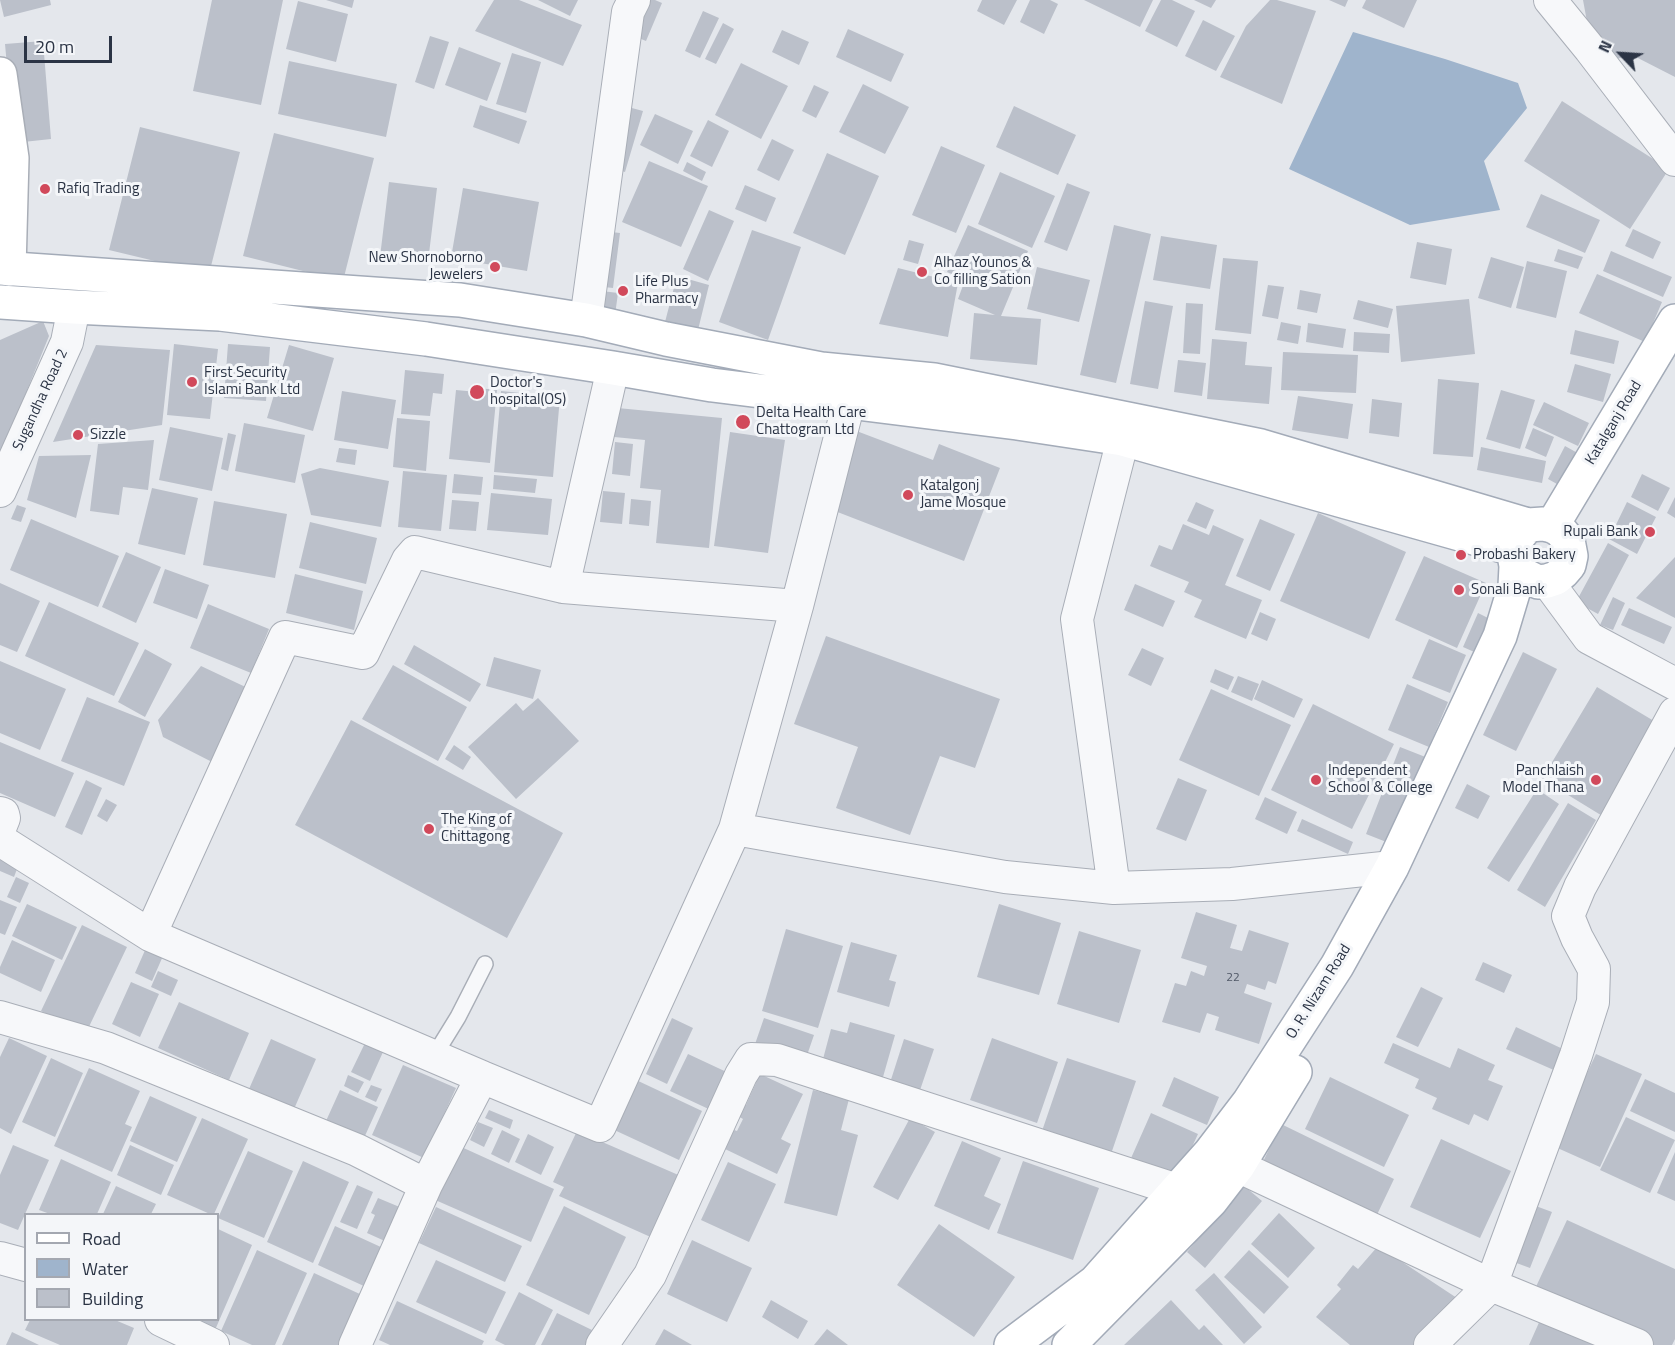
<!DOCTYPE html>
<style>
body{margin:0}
#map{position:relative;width:1675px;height:1345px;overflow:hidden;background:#e4e7ec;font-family:"Titillium Web",sans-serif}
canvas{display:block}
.legend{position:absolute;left:24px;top:1213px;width:195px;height:108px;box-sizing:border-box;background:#f4f6f9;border:2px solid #a4a8b1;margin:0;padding:8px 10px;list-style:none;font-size:18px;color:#2b3445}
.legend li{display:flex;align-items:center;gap:12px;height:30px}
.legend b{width:30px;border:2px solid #a4a8b1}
.north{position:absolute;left:1591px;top:24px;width:60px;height:60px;-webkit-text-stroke:4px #f4f6f9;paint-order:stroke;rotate:295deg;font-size:16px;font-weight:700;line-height:24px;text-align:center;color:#2b3445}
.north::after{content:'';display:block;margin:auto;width:21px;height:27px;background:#2b3445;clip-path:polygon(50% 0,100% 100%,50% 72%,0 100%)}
.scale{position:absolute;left:24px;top:36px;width:88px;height:27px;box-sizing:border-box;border:3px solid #2b3445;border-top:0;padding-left:8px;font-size:18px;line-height:21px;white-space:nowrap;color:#2b3445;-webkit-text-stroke:4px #f4f6f9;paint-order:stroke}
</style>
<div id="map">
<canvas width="1675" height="1345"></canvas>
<ul class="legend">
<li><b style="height:8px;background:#fff"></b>Road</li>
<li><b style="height:16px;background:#9fb4cc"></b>Water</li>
<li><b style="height:16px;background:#bbc0ca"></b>Building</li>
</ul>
<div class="north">N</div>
<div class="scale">20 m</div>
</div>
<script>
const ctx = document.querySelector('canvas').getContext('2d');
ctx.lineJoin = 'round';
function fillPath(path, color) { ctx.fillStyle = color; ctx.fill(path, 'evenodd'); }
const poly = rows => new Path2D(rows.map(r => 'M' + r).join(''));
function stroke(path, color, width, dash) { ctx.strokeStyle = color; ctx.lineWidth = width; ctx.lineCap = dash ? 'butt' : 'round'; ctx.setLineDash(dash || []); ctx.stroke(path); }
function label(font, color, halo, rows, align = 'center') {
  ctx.font = font + ' "Titillium Web",sans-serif'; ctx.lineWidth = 6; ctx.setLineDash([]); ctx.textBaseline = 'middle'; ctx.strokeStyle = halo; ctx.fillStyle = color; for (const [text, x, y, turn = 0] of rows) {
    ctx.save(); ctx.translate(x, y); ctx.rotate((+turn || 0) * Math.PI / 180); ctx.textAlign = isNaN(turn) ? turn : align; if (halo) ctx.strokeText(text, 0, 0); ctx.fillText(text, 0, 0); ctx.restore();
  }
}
fillPath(poly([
 [1353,32,1445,59,1518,83,1527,108,1484,161,1500,210,1410,225,1289,169]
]), '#9fb4cc');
fillPath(poly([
 [0,0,50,0,51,5,4,17],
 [212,0,283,0,261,105,193,91],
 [326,0,354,0,352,8],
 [494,0,519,0,582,25,563,66,475,31],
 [538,0,578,0,570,16],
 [645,0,655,0,662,3,646,41,629,34],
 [982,0,1017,0,1004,25,977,11],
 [1030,0,1050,0,1058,4,1044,34,1020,22],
 [1084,0,1153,0,1140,27],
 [1161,0,1172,0,1195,11,1177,47,1145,31],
 [1194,0,1216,0,1211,8],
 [1270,0,1277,0,1316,11,1282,104,1220,77,1246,26],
 [1329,0,1348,0,1345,7],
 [1366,0,1417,0,1404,28,1362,8],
 [1583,0,1675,0,1675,77,1634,56,1608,60,1590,38],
 [298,1,348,14,336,62,286,49],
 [703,11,719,18,700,58,685,51],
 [1203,20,1235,36,1216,71,1185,56],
 [723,23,734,29,716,64,705,59],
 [848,29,904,54,891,82,836,57],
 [782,30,809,42,799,65,772,52],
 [430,36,449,42,434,89,415,82],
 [43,41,51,139,14,143,5,44],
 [459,47,501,63,487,101,445,85],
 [512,53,541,62,526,113,496,104],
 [289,61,397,84,386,137,278,114],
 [741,63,788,86,761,139,715,115],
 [863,84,909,107,885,154,839,132],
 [814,85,829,92,816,118,802,111],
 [1562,101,1669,169,1630,229,1524,161],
 [617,104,643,111,625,172,599,164],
 [480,105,527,121,519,144,473,127],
 [1014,106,1076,135,1058,175,996,147],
 [655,114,693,131,678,164,640,145],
 [708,120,729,131,712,167,690,156],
 [140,127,240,152,209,274,109,250],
 [274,133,374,158,343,281,243,256],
 [772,139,794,150,779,181,757,170],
 [941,146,985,165,956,233,912,215],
 [827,153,879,176,845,255,793,233],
 [649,161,708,186,681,247,622,222],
 [687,162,706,172,702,181,683,171],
 [1000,172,1055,196,1032,248,978,224],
 [389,182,437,188,428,262,380,257],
 [1067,183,1090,192,1067,251,1044,242],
 [745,185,776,198,766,222,735,209],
 [463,188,539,202,527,271,451,258],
 [1541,194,1600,220,1585,253,1526,227],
 [709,210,734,221,708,281,683,269],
 [968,225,1028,251,1001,316,1041,319,1037,365,970,359,974,313,995,315,958,299,965,280,947,272],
 [1114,225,1151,234,1116,383,1080,375],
 [1633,229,1661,242,1653,259,1625,246],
 [752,230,801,247,768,340,719,322],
 [603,231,620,233,613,288,596,286],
 [1161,236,1217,245,1210,289,1153,280],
 [909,240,924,244,918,264,903,260],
 [1417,242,1452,249,1446,285,1410,278],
 [1558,249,1583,257,1578,269,1554,261],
 [1611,251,1672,277,1663,297,1603,271],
 [1491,257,1524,267,1511,308,1478,298],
 [1223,258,1258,261,1251,334,1215,330],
 [1527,261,1567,271,1556,318,1516,308],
 [1037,267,1090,280,1079,322,1027,309],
 [898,268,958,283,948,337,879,324],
 [1597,274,1662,302,1645,342,1579,313],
 [677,276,709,285,698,330,665,322],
 [1268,285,1284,287,1278,319,1262,316],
 [586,289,618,293,615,315,583,311],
 [1300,290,1321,294,1317,313,1297,309],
 [1469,299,1475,354,1401,362,1396,306],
 [1358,300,1393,309,1388,328,1353,319],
 [1145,301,1173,306,1158,389,1130,384],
 [1186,303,1203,304,1200,354,1183,353],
 [43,321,49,336,0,457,0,340],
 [1281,322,1301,326,1298,344,1277,340],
 [1308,323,1346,329,1343,348,1306,342],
 [1575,330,1619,341,1614,364,1570,354],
 [1354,332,1390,334,1389,353,1353,351],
 [1212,339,1247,342,1245,365,1272,367,1269,404,1207,399],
 [174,344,218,349,210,419,167,415],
 [228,344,270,347,266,401,224,398],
 [96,345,170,350,162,425,53,442],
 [289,345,334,358,313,431,267,418],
 [1283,352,1358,355,1356,393,1281,390],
 [1178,360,1206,363,1202,396,1174,392],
 [1575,364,1611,374,1603,402,1567,392],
 [405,370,444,374,442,394,433,393,430,416,401,414],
 [1438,379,1479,383,1473,457,1433,454],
 [478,388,497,390,490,463,449,459,456,390,477,392],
 [1501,390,1535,400,1520,449,1486,439],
 [342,391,396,400,388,449,334,440],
 [501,391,560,397,553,477,494,472],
 [1298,396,1353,404,1348,439,1292,430],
 [1372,399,1402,403,1399,437,1369,433],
 [1544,402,1589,423,1578,446,1533,425],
 [607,407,722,418,709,548,656,543,661,490,640,488,645,440,604,436],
 [397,418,430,421,426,471,393,467],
 [244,423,305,435,295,483,235,471],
 [170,427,223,438,212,491,159,480],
 [846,427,933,460,939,444,1000,468,964,561,822,506],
 [1533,428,1554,437,1546,457,1525,448],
 [730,432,785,440,768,553,714,546],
 [228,433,236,435,228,471,221,469],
 [154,440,148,490,123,487,119,515,90,511,98,444],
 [615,442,633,444,630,476,612,474],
 [1565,446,1583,456,1566,489,1548,479],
 [1481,447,1546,461,1542,483,1477,470],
 [339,448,357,450,355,465,336,462],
 [91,455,76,518,27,500,39,456],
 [320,468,389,481,381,527,311,515,301,474],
 [403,471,447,475,441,531,398,527],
 [454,474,483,477,481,495,452,493],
 [1642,474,1670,488,1658,511,1631,497],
 [494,475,537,479,535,493,493,489],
 [152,488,198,498,185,555,138,544],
 [603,491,625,493,622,524,600,522],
 [491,493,552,499,548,535,487,530],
 [1675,497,1675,518,1667,513],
 [631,499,651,501,649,526,629,524],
 [452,500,479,502,476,531,449,529],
 [214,501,287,514,275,578,203,565],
 [1196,502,1214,510,1206,529,1187,521],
 [1627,502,1656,517,1637,554,1609,539],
 [17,505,26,508,21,522,11,519],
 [1318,513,1406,552,1369,639,1280,601],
 [31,519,119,556,98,607,10,570],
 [1260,519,1295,534,1270,591,1236,576],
 [310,522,377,538,366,584,299,568],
 [1183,524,1209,535,1213,525,1244,539,1225,585,1262,600,1246,639,1194,617,1202,600,1184,592,1189,582,1150,566,1159,545,1172,550],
 [1608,543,1629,555,1598,614,1576,602],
 [126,552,161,567,136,623,102,607],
 [1424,556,1486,583,1457,648,1395,620],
 [1675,557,1675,618,1636,598],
 [165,569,209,585,197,619,153,603],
 [295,574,363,591,354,630,286,613],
 [0,583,40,601,17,652,0,645],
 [1135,584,1175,601,1163,627,1124,610],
 [1613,597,1625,603,1613,630,1600,625],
 [49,602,139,643,114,696,25,656],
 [208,604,269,629,251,673,190,648],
 [1629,608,1672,627,1664,644,1621,625],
 [1260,612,1276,619,1267,641,1251,634],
 [1478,613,1496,622,1481,655,1463,647],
 [826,636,1000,699,975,768,940,756,910,835,836,808,858,747,794,724],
 [1429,639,1466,655,1450,693,1412,678],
 [414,645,481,684,470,702,404,664],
 [1142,648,1164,658,1151,686,1128,675],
 [145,649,172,664,145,717,118,702],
 [1523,652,1557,669,1516,751,1483,735],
 [494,657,541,670,533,699,486,686],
 [0,661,66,689,40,750,0,733],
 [393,665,467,707,438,761,362,719],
 [201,666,254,691,216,764,163,737,158,720],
 [1215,669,1234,677,1228,690,1210,682],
 [1238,676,1259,684,1252,701,1231,692],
 [1262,680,1303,699,1294,718,1254,699],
 [1407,684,1448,702,1429,747,1388,730],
 [1597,687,1659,724,1604,817,1542,779],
 [1211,689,1291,725,1259,796,1179,760],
 [87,697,150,722,124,786,61,761],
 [538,698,579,741,516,799,468,747,516,703,523,711],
 [1313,704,1394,744,1352,829,1271,790],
 [351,720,563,833,507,938,295,825],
 [0,742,74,773,55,817,0,793],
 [454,745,471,757,463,770,445,759],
 [1400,747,1428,758,1394,845,1366,834],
 [1178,778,1207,790,1186,841,1156,829],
 [86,780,102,788,82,835,65,827],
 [1467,784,1490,796,1478,819,1455,808],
 [1537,789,1559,804,1509,882,1487,868],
 [1265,797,1297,812,1287,834,1255,819],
 [106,799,117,805,107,822,97,816],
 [1568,803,1596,820,1545,907,1517,890],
 [1302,819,1353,842,1348,854,1297,831],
 [0,853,20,861,14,877,0,871],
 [16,877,29,883,20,903,7,897],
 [0,900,17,907,5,935,0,933],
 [27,904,77,927,62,960,12,936],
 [999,904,1061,923,1039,995,977,977],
 [1196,912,1237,925,1230,948,1242,951,1249,930,1289,943,1276,984,1268,981,1265,990,1247,984,1244,993,1272,1003,1259,1044,1215,1030,1219,1017,1207,1013,1200,1033,1162,1022,1175,983,1186,986,1191,971,1204,976,1207,966,1181,958],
 [82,925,127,947,86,1033,41,1011],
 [786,929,843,946,818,1028,762,1011],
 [1079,931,1141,950,1119,1023,1057,1004],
 [12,940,55,960,41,992,0,973,0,967],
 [851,942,897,955,889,980,896,982,889,1007,837,992],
 [146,948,163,956,152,981,135,973],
 [1483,962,1512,975,1504,993,1475,980],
 [158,971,178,980,171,996,151,987],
 [131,982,159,994,140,1037,112,1024],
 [1421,987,1443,998,1418,1047,1396,1037],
 [179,1002,249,1033,229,1080,158,1048],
 [672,1018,693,1028,667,1084,646,1074],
 [764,1018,814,1035,804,1064,754,1047],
 [850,1022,895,1035,879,1091,819,1074,831,1029,847,1033],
 [1516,1027,1565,1050,1556,1071,1506,1049],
 [9,1038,47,1056,11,1134,0,1128,0,1057],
 [992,1038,1058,1062,1037,1123,970,1100],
 [271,1039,316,1059,294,1109,249,1089],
 [904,1039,934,1049,917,1099,888,1089],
 [365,1043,383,1052,370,1081,351,1072],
 [1393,1043,1450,1068,1458,1048,1495,1065,1488,1080,1503,1086,1488,1121,1474,1114,1469,1125,1432,1109,1437,1098,1415,1088,1419,1079,1384,1063],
 [688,1054,733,1075,715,1112,670,1091],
 [1596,1054,1642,1074,1600,1167,1553,1146],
 [51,1058,83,1073,55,1137,22,1122],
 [1067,1058,1136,1081,1111,1154,1042,1131],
 [403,1065,456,1088,424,1158,372,1135],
 [89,1068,140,1091,125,1124,132,1127,112,1172,54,1146],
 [760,1074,803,1094,781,1139,791,1144,777,1174,725,1149,734,1130,737,1131,743,1119,736,1115,741,1103,746,1105],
 [348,1075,364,1082,358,1093,344,1086],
 [1174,1077,1219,1097,1207,1125,1162,1106],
 [1330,1077,1409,1115,1384,1167,1305,1129],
 [634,1079,702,1111,679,1160,610,1128],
 [1645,1079,1675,1093,1675,1132,1630,1111],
 [371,1085,382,1089,376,1102,365,1097],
 [340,1090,378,1107,364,1138,326,1121],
 [813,1090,849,1099,841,1130,858,1135,837,1216,784,1203],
 [150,1096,197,1117,177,1162,130,1141],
 [489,1110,513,1120,510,1129,485,1118],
 [1151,1113,1198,1134,1174,1186,1128,1165],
 [1626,1117,1675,1140,1650,1193,1600,1170],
 [202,1118,248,1139,214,1214,210,1214,167,1195],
 [910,1118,935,1132,898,1200,873,1187],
 [478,1122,493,1128,484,1147,470,1140],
 [1281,1124,1394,1179,1374,1221,1261,1166],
 [502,1130,520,1139,509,1163,491,1154],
 [577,1131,683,1177,655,1239,559,1196,564,1187,553,1182],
 [528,1134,554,1147,541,1175,515,1162],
 [1441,1139,1511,1171,1480,1238,1410,1207],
 [962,1141,1001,1158,984,1196,1001,1204,989,1230,934,1206],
 [13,1145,49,1160,18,1230,0,1223,0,1175],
 [130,1145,174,1165,161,1195,117,1175],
 [457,1145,554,1189,531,1242,433,1199],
 [248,1151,293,1171,264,1238,218,1218],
 [1675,1152,1675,1201,1657,1193],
 [61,1159,111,1182,97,1214,50,1214,39,1210],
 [303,1161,349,1182,313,1263,267,1242],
 [1023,1161,1099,1188,1073,1260,997,1233],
 [728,1162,776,1184,749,1242,701,1220],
 [357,1185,373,1192,357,1229,340,1222],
 [1243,1185,1262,1201,1205,1268,1187,1252],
 [116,1186,156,1204,151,1214,103,1214],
 [378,1198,402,1208,387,1242,367,1233,375,1215,371,1213],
 [1525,1202,1552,1212,1530,1268,1503,1258],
 [564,1206,626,1237,589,1315,526,1285],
 [436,1207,522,1246,505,1282,419,1243],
 [1279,1213,1315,1248,1288,1278,1251,1244],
 [1567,1220,1675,1269,1675,1339,1672,1345,1652,1345,1534,1291],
 [939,1224,1015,1277,974,1337,897,1285],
 [335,1226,383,1248,366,1287,318,1265],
 [218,1229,252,1245,215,1330,192,1320,218,1320],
 [692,1240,752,1268,727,1322,667,1294],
 [1378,1246,1466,1304,1421,1345,1350,1345,1316,1317,1341,1289,1337,1285,1353,1265,1358,1269],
 [257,1250,307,1273,275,1345,252,1345,221,1331],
 [1249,1250,1289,1287,1264,1314,1224,1277],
 [436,1260,506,1292,486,1334,416,1302],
 [314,1273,362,1295,340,1345,282,1345],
 [1214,1273,1262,1327,1244,1344,1195,1290],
 [519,1292,553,1310,535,1345,505,1345,495,1340],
 [771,1300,808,1321,798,1339,762,1317],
 [1171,1300,1199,1330,1204,1325,1223,1345,1124,1345],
 [397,1301,484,1341,482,1345,390,1345,379,1340],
 [557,1313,592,1330,585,1345,541,1345],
 [1541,1318,1594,1342,1592,1345,1529,1345],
 [30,1320,115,1320,134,1328,127,1345,60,1345,25,1330],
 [664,1329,692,1345,655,1345],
 [827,1329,848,1345,814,1345],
 [12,1332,39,1345,6,1345]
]), '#bbc0ca');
const lane = poly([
 [434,1056,458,1017,485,964]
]);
const street = poly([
 [1550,0,1590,49,1675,160],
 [586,320,628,12,634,0],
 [0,491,67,342,74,307],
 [1547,581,1589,638,1675,684],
 [797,606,849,402],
 [0,813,3,814,4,818,0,828],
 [735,829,1005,877,1114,888,1232,884,1392,867],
 [0,840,150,935,482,1077],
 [1114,888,1077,619,1123,439],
 [150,935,285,637,363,653,408,560,415,552,563,587],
 [0,1017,106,1048,357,1150,426,1185],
 [1214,1155,1491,1285,1637,1345],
 [0,1258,26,1265],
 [161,1320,213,1345],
 [355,1345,426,1185,482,1077,600,1126,735,829,797,606,563,587,613,368],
 [602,1345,650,1275,741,1075,751,1059,777,1060,1177,1190],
 [1430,1345,1491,1285,1576,1055,1593,1002,1594,969,1577,938,1568,916,1580,887,1675,713]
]);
const secondary = poly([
 [0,74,12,158,9,269]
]);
const primary = poly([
 [0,268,460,300,586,320,666,339,821,369,934,380,1261,446,1528,525],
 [0,302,74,307,220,314,426,339,613,368,712,385,1017,423,1123,439,1513,549],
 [1543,524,1552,526,1560,530,1568,540,1571,556,1569,565,1563,572,1556,578,1547,581,1538,582,1522,574,1516,566,1513,549,1518,537,1528,525,1543,524],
 [1552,526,1675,321],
 [1011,1345,1095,1282,1210,1153,1249,1102,1337,966,1392,867,1500,636,1515,586,1516,566],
 [1069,1345,1211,1201,1238,1166,1295,1072]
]);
stroke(lane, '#a9aeb7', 18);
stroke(street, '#a9aeb7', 34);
stroke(secondary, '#a9aeb7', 36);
stroke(primary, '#a3abb8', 36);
stroke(lane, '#f7f8fa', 15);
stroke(street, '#f7f8fa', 32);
stroke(secondary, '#fff', 33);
stroke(primary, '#fff', 33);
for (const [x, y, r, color] of [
 [45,189,6,"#d1495b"],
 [495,267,6,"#d1495b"],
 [922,272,6,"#d1495b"],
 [623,291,6,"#d1495b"],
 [192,382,6,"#d1495b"],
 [477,392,8,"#d1495b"],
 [743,422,8,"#d1495b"],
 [78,435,6,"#d1495b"],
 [908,495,6,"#d1495b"],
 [1650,532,6,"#d1495b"],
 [1461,555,6,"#d1495b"],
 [1459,590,6,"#d1495b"],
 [1316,780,6,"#d1495b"],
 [1596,780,6,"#d1495b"],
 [429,829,6,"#d1495b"]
]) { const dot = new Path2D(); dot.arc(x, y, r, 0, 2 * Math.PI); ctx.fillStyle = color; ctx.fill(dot); stroke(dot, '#f4f6f9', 2); }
label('12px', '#4f5766', null, [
 ["22",1233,978]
]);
label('15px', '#2b3445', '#f4f6f9', [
 ["Rafiq Trading",57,189],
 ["New Shornoborno",483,258,"right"],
 ["Jewelers",483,275,"right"],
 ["Alhaz Younos &",934,263],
 ["Co filling Sation",934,280],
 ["Life Plus",635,282],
 ["Pharmacy",635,299],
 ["First Security",204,373],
 ["Islami Bank Ltd",204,390],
 ["Doctor's",490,383],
 ["hospital(OS)",490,400],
 ["Delta Health Care",756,413],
 ["Chattogram Ltd",756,430],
 ["Sizzle",90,435],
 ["Katalgonj",920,486],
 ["Jame Mosque",920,503],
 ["Rupali Bank",1638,532,"right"],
 ["Probashi Bakery",1473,555],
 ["Sonali Bank",1471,590],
 ["Independent",1328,771],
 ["School & College",1328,788],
 ["Panchlaish",1584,771,"right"],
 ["Model Thana",1584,788,"right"],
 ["The King of",441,820],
 ["Chittagong",441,837]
], 'left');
label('15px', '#2b3445', '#f4f6f9', [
 ["Sugandha Road 2",41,400,-65],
 ["Katalganj Road",1614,423,-59],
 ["O. R. Nizam Road",1319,992,-58]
]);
</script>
